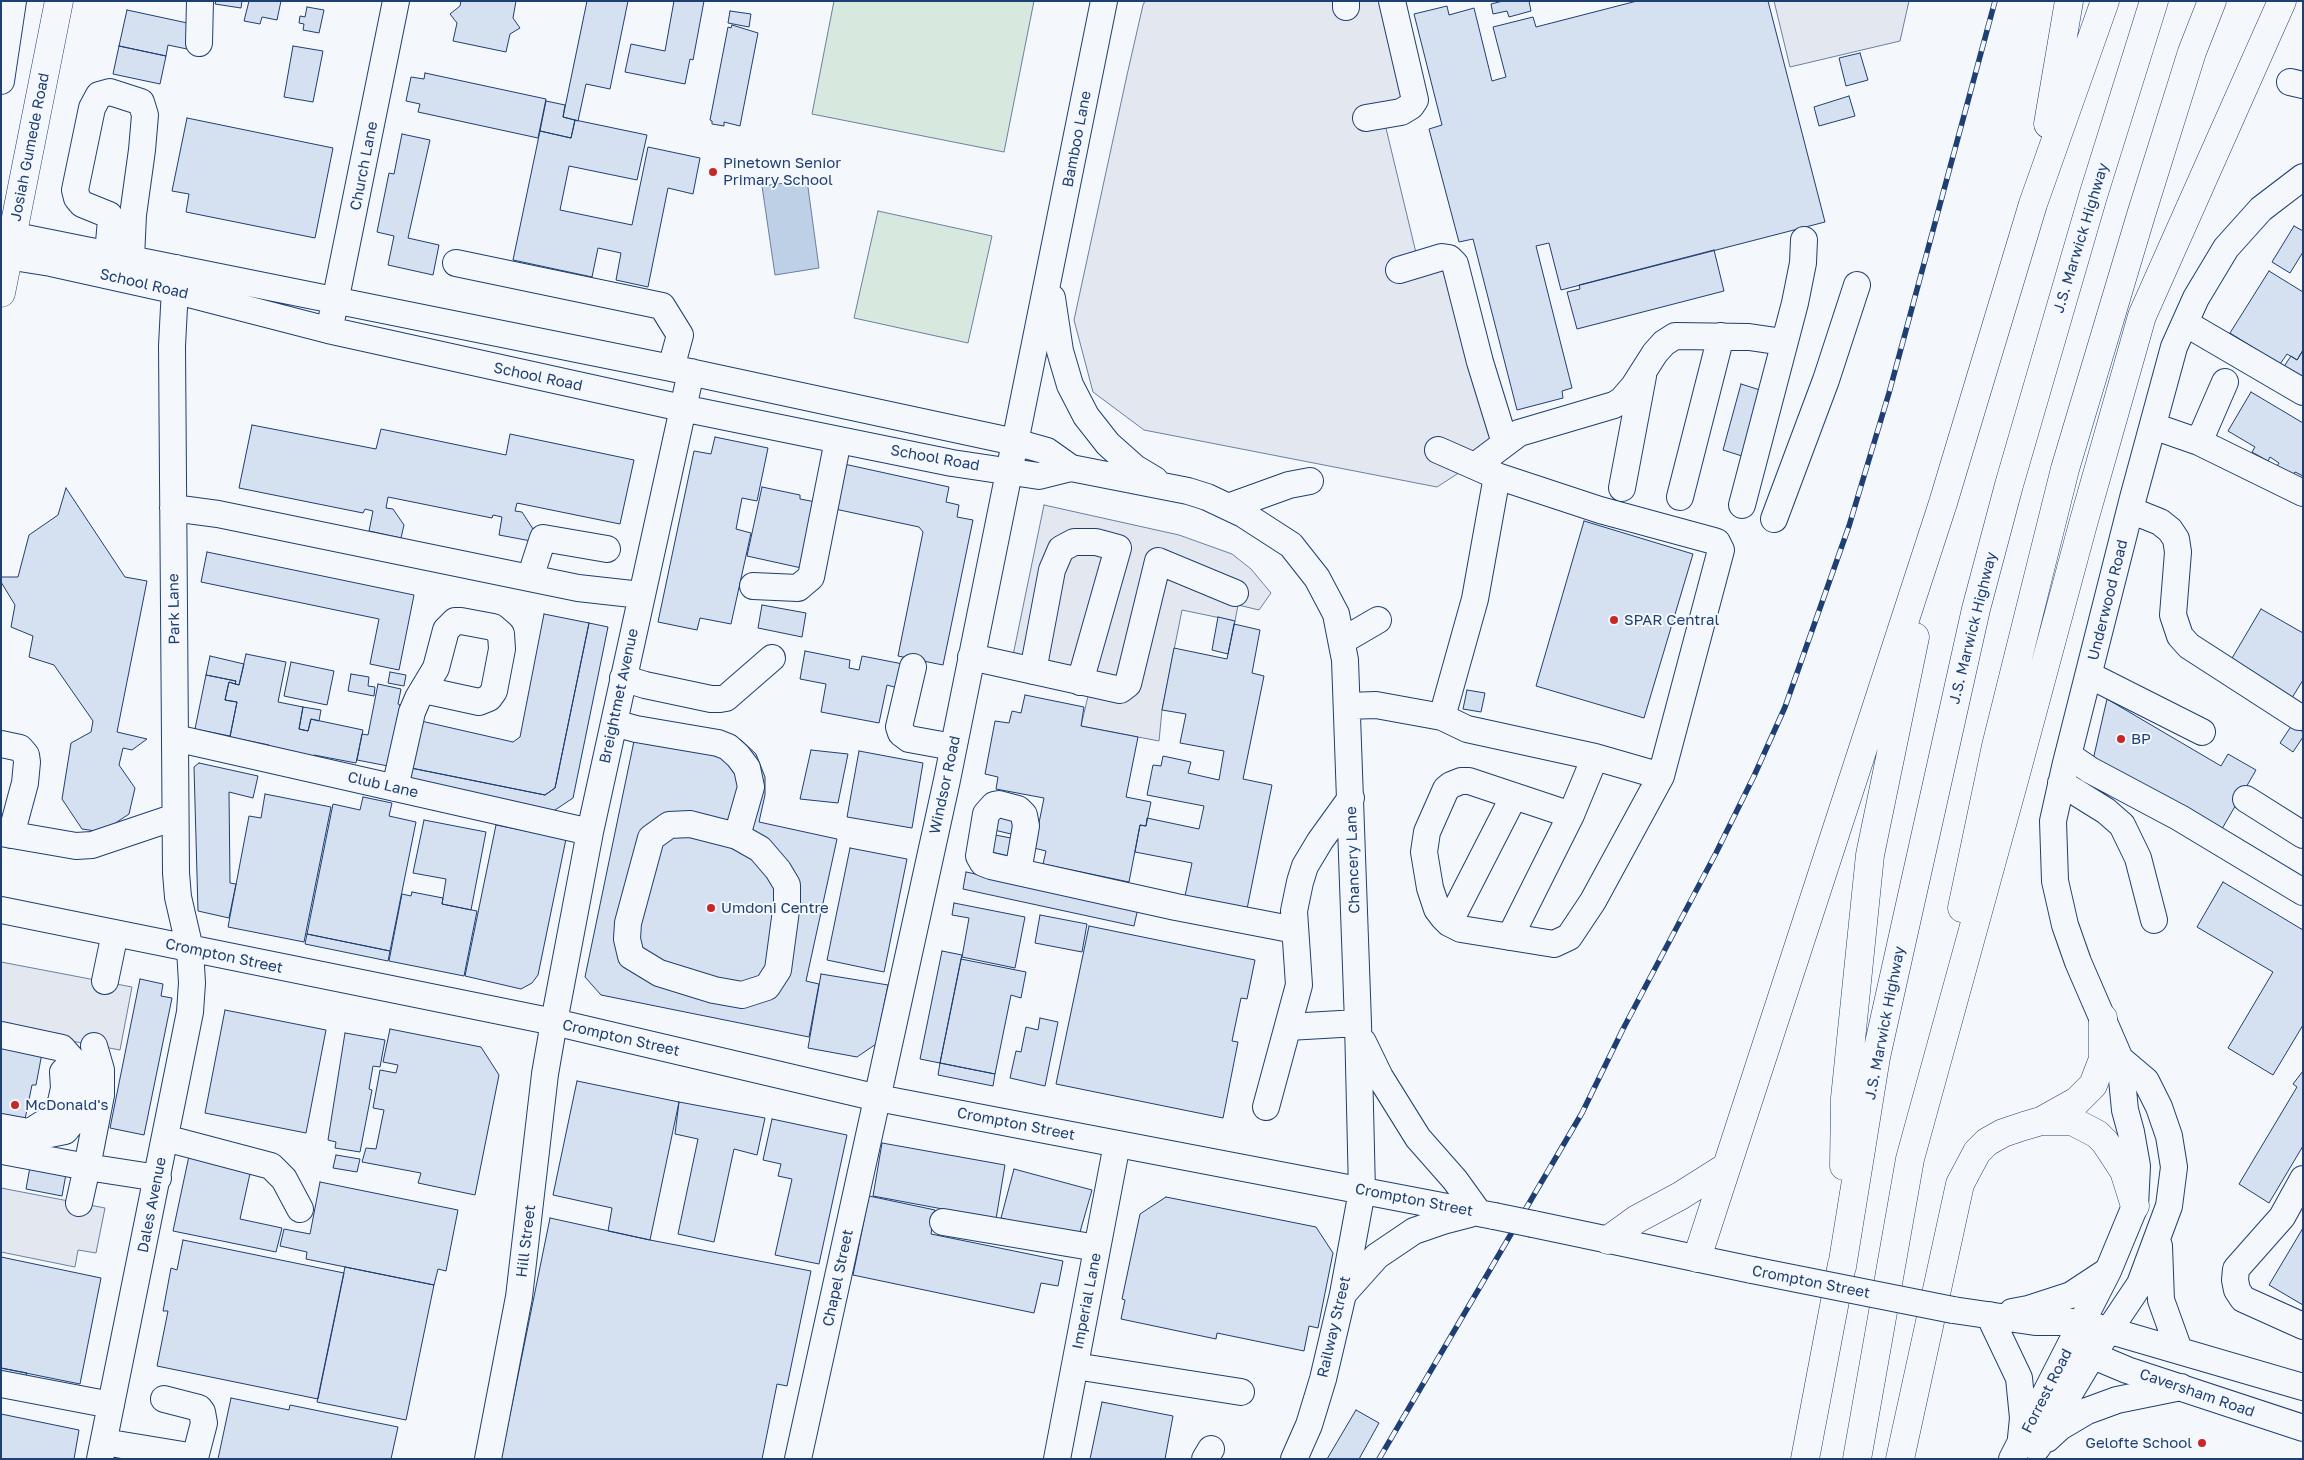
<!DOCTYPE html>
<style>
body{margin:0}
#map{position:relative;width:2304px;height:1460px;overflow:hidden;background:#f4f7fb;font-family:"Golos Text",sans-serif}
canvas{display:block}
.frame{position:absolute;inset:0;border:2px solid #1d3f73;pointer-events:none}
</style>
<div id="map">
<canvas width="2304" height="1460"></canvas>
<div class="frame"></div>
</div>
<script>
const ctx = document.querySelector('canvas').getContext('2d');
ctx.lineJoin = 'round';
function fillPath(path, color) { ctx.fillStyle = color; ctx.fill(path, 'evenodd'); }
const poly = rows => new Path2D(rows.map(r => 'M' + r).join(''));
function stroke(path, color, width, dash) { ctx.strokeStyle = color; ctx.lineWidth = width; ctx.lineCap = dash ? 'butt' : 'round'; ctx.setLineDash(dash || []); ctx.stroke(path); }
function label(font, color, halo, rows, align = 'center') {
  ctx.font = font + ' "Golos Text",sans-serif'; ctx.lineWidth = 4; ctx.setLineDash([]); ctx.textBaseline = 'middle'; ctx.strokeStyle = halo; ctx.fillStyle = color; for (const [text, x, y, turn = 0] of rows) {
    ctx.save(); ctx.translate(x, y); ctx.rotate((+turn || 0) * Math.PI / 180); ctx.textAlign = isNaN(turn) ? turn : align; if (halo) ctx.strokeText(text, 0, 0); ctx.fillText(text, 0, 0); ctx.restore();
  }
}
const green = poly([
 [834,1,1034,1,1004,152,812,114,834,1],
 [878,211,992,236,968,343,854,318,878,211]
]);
fillPath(green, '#d7e8df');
stroke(green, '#687fa3', 1);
const parking = poly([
 [1145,1,1396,1,1423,111,1384,120,1418,261,1458,252,1505,443,1437,487,1144,430,1093,392,1074,320,1127,75,1143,5,1145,1],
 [1774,1,1909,1,1900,41,1790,67,1774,1],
 [1044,505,1179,535,1232,554,1251,569,1271,593,1259,610,1238,605,1235,621,1182,610,1162,710,1159,741,1081,726,1089,692,1011,665,1044,505],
 [1,962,132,987,120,1050,1,1028,1,962],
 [1,1188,105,1208,96,1253,78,1250,75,1267,1,1252,1,1188]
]);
fillPath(parking, '#e3e8f0');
stroke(parking, '#687fa3', 1);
const water = poly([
 [807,180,819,268,775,275,762,186,807,180]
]);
fillPath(water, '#bed0e5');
stroke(water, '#687fa3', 1);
const building = poly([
 [216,1,242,1,241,8,215,4,216,1],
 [249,1,281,1,277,20,262,17,260,24,244,21,249,1],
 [461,1,516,1,513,18,520,28,510,34,506,52,453,41,457,23,450,14,460,6,461,1],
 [587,1,628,1,610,89,586,84,578,121,563,117,587,1],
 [674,1,704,1,693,60,690,59,685,84,625,72,631,44,665,51,674,1],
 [1503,1,1529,1,1531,11,1509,17,1507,11,1493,14,1491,4,1503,1],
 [1637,1,1768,1,1825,222,1561,290,1549,243,1536,246,1572,388,1562,391,1563,398,1517,410,1473,239,1459,242,1429,129,1442,125,1414,14,1447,6,1449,15,1474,8,1492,81,1506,77,1493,27,1533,17,1536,27,1637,1],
 [307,7,324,10,319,33,303,30,304,24,299,23,300,16,305,17,307,7],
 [127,10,192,24,187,49,168,45,166,56,119,46,127,10],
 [730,11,751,14,749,27,728,23,730,11],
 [732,25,758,33,740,126,724,122,724,126,712,124,712,121,710,120,728,27,731,28,732,25],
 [119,46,166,56,160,84,113,74,119,46],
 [293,46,323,51,313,102,284,97,293,46],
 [1860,53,1868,80,1846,86,1839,58,1860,53],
 [425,73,546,99,538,138,418,112,420,104,406,101,411,77,424,79,425,73],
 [1849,96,1855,116,1819,126,1814,107,1849,96],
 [546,101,565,105,563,117,575,120,571,138,540,131,546,101],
 [187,118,333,148,315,238,186,212,189,194,172,191,187,118],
 [575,120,647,135,637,180,569,166,560,210,632,225,648,147,700,158,693,194,668,188,648,287,616,280,621,253,598,248,592,277,513,260,540,131,571,138,575,120],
 [402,134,430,140,408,238,439,245,433,275,388,265,394,236,377,232,389,173,394,174,402,134],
 [2294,226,2303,231,2303,252,2290,273,2272,262,2294,226],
 [1714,250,1724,291,1577,329,1567,292,1580,289,1579,285,1714,250],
 [2269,271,2303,292,2303,350,2297,360,2287,354,2280,364,2230,333,2269,271],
 [2302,352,2303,352,2303,381,2281,371,2291,356,2297,360,2302,352],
 [1741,384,1760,390,1742,456,1723,450,1741,384],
 [2251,392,2303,423,2303,476,2295,472,2293,475,2277,466,2279,463,2270,457,2268,461,2252,452,2255,447,2228,431,2251,392],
 [252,425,376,449,381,429,506,455,510,434,634,460,620,524,517,503,515,511,522,512,533,529,531,541,499,535,502,517,493,515,492,518,388,497,386,508,393,509,404,525,401,538,369,531,373,511,365,509,363,513,239,488,252,425],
 [715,437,768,448,757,501,742,498,736,529,751,533,731,624,700,618,697,630,658,622,694,451,711,454,715,437],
 [844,464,949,487,946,502,959,505,957,517,973,520,943,665,898,656,923,532,919,527,835,509,844,464],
 [762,487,800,495,800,499,816,502,806,569,747,556,762,487],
 [66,488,125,577,147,581,117,732,147,739,132,750,123,748,119,765,135,788,129,814,102,832,82,829,62,799,71,743,91,732,93,721,54,665,29,657,33,636,11,627,15,605,1,582,1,577,18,577,29,535,58,515,66,488],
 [1584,521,1693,554,1644,718,1536,686,1584,521],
 [207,552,414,595,399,670,370,664,379,619,201,582,207,552],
 [762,605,806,613,802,637,758,628,762,605],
 [2261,609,2303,633,2303,680,2290,701,2228,665,2261,609],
 [544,614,589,623,555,788,545,795,411,768,421,721,513,742,520,737,544,614],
 [1218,617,1235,621,1228,654,1212,650,1218,617],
 [589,623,608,627,573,798,549,814,409,780,411,768,545,795,555,788,589,623],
 [1234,624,1260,630,1252,673,1264,676,1243,779,1272,785,1247,909,1185,896,1192,863,1135,852,1140,825,1146,826,1147,818,1199,829,1204,806,1147,795,1153,765,1161,766,1163,756,1191,762,1188,773,1219,780,1224,751,1180,743,1186,714,1162,710,1174,648,1227,659,1234,624],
 [805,651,850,660,849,668,859,670,862,656,903,664,898,688,887,685,879,723,821,712,826,684,800,679,805,651],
 [246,654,286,662,278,702,303,707,299,729,308,731,311,719,363,730,356,763,314,755,314,759,268,750,269,745,230,737,237,702,225,700,229,682,239,685,246,654],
 [210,656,244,664,239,685,235,684,236,681,206,675,210,656],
 [291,662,334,671,327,705,284,696,291,662],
 [390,672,406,675,404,686,388,683,390,672],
 [351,674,369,677,368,686,375,687,374,696,348,691,351,674],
 [206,675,236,681,235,684,229,682,225,700,237,702,230,736,195,729,206,675],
 [378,684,401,689,398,704,400,705,388,766,357,760,362,734,368,735,378,684],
 [1467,690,1485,693,1481,712,1463,709,1467,690],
 [1025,695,1084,707,1081,726,1138,737,1126,797,1151,802,1146,826,1140,825,1129,882,1043,864,1046,851,1034,848,1044,798,996,789,998,777,985,774,995,721,1009,723,1012,711,1021,713,1025,695],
 [2107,699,2221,766,2228,754,2256,770,2219,834,2093,760,2107,699],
 [303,707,321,710,319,721,311,719,308,731,299,729,303,707],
 [639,717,741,740,756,754,765,777,765,795,759,822,837,839,806,981,819,984,809,1037,601,995,585,977,639,717],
 [2292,725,2303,732,2303,737,2293,752,2280,743,2292,725],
 [811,750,848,754,838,803,800,799,811,750],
 [859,751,923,763,912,828,847,817,859,751],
 [199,763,258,776,253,798,229,792,230,883,236,884,229,918,198,911,194,767,199,763],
 [265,794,331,807,304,942,228,927,249,816,261,818,265,794],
 [363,797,392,803,389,816,416,822,390,951,307,934,333,804,360,810,363,797],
 [997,814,1015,818,1011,834,994,830,997,814],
 [424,820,486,832,471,910,442,904,446,879,413,873,424,820],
 [496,825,566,839,538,975,532,983,521,989,465,976,496,825],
 [990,834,1016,839,1013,857,987,851,990,834],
 [850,848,907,859,884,972,827,960,850,848],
 [966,872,1138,908,1134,926,963,889,966,872],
 [2223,882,2303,930,2303,1025,2273,1075,2228,1048,2273,972,2197,927,2223,882],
 [412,892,443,898,442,904,477,911,464,976,389,961,402,894,411,896,412,892],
 [954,903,1025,917,1015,968,962,957,969,918,952,915,954,903],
 [1040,915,1087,924,1082,952,1035,943,1040,915],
 [1089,926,1255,960,1247,999,1241,998,1232,1041,1238,1042,1223,1118,1056,1084,1089,926],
 [307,934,390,951,388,961,305,944,307,934],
 [942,951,962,955,940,1063,920,1059,942,951],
 [961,959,1026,972,1021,998,1011,995,995,1074,940,1063,961,959],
 [821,974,888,985,876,1044,857,1057,808,1048,821,974],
 [140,979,163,984,161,996,172,998,144,1135,110,1128,140,979],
 [225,1010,326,1030,306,1133,205,1113,225,1010],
 [1040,1018,1058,1022,1045,1086,1010,1078,1016,1051,1021,1052,1026,1027,1038,1030,1040,1018],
 [390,1029,481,1047,499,1075,475,1195,418,1183,421,1173,362,1162,366,1148,376,1149,384,1110,373,1108,380,1070,396,1073,398,1065,383,1062,390,1029],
 [345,1033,385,1040,380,1067,373,1066,369,1089,372,1090,360,1152,335,1148,336,1142,328,1140,345,1033],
 [1,1045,42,1053,36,1085,32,1085,23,1129,1,1125,1,1045],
 [940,1063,995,1074,993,1086,938,1075,940,1063],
 [2303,1071,2303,1146,2269,1203,2239,1184,2297,1087,2293,1084,2303,1071],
 [577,1081,679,1102,650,1240,608,1231,612,1208,553,1195,577,1081],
 [679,1102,765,1118,757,1155,734,1149,714,1242,678,1234,698,1139,675,1134,679,1102],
 [772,1119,847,1135,819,1264,775,1255,792,1179,778,1176,781,1164,763,1160,772,1119],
 [882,1143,1005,1165,996,1219,873,1196,882,1143],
 [336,1155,360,1159,357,1172,333,1168,336,1155],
 [189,1156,251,1169,240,1219,282,1228,276,1252,173,1231,189,1156],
 [30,1167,66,1174,62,1196,26,1189,30,1167],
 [1014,1169,1092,1190,1078,1239,1001,1218,1014,1169],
 [320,1182,458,1210,446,1271,438,1269,434,1285,306,1259,307,1252,280,1246,284,1229,310,1234,320,1182],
 [869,1196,935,1210,931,1234,1063,1261,1058,1286,1041,1283,1034,1313,853,1275,869,1196],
 [1166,1197,1316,1227,1333,1253,1318,1328,1309,1326,1304,1351,1217,1333,1216,1339,1121,1319,1125,1300,1122,1299,1140,1214,1166,1197],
 [550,1218,650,1240,811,1271,787,1386,777,1384,762,1459,501,1459,550,1218],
 [2303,1228,2303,1305,2269,1285,2303,1228],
 [183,1240,344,1273,318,1399,157,1366,168,1311,163,1311,171,1268,177,1270,183,1240],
 [1,1257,101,1278,80,1384,1,1368,1,1257],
 [345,1267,434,1285,406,1420,317,1402,345,1267],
 [1,1368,27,1373,25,1381,1,1376,1,1368],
 [231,1398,289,1410,290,1405,398,1427,391,1459,218,1459,231,1398],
 [1102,1402,1173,1416,1165,1459,1090,1459,1102,1402],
 [1356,1410,1379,1423,1359,1459,1327,1459,1356,1410],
 [1,1414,79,1430,74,1459,1,1459,1,1414]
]);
fillPath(building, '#d5e0f0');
stroke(building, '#1d3f73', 1);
const minor = poly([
 [1346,1,1346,7],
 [199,43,200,1],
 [1,81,13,1],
 [2290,82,2303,85],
 [1366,118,1401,112,1411,106,1415,100,1392,1],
 [1,233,671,368,1015,442,1047,451,1071,468],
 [108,254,111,220,109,215,82,204,77,198,75,190,92,108,99,95,110,92,141,102,145,115,142,150,133,215,131,258],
 [1,255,51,263,173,290,328,330,682,408,952,463,1039,476,1071,468,1188,491,1207,497,1243,514,1291,545,1317,578,1336,614,1345,660,1358,1023,1362,1191,1343,1294,1323,1379,1309,1425,1294,1459],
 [456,263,662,306,680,335,671,368],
 [1399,270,1442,257,1449,258,1455,264,1480,362,1505,443],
 [1052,298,1060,351,1070,385,1086,416,1108,444,1135,468,1155,480],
 [332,317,396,1],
 [2185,323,2303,392],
 [2153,426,2199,442,2303,493],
 [2199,442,2225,382],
 [1438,450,1497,476,1475,599,1442,717],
 [1475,466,1519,433,1614,405,1622,400,1634,386,1655,353,1664,343,1675,336,1749,337,1783,342],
 [1497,476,1600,510,1714,541,1717,542,1721,550,1661,776,1593,901,1569,937,1554,944,1461,929,1449,923,1443,917,1437,909,1430,888,1424,852,1427,832,1446,789,1451,785,1461,781,1469,781,1571,815],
 [1622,488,1643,376],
 [1680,497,1721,336],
 [1742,505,1795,303,1803,263,1804,240],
 [1228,507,1289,485,1310,481],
 [173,508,218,514,578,588,641,595],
 [2130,510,2160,522,2170,530,2176,539,2178,552,2173,615,2180,636,2189,646,2299,717],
 [1774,519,1826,380,1857,285],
 [530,578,543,538,607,549],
 [753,586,798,588,811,577,838,440],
 [1342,641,1378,620],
 [971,657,1120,690,1128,684,1158,561,1235,593],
 [913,667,899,727,901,733,909,739,953,747],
 [1033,671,1052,570,1061,549,1074,542,1096,542,1118,548,1080,682],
 [2089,675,2202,732],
 [623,678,645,685,711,699,720,699,726,698,772,658],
 [1347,706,1376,705,1442,717,1467,729,1595,757,1661,776],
 [614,723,636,729,718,743,728,747,738,756,747,768,751,787,737,836],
 [175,738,590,832],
 [1,744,20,748,26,755,27,762,25,783,11,835],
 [2068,755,2090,770,2180,818,2303,892],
 [2061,783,2106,811,2122,825,2138,858,2154,920],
 [395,788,412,712,418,698,436,668,446,630,455,621,461,621,493,627,501,634,502,649,494,691,489,698,479,702,424,690],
 [2246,799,2303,835],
 [690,824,737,836,760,849,778,870,787,885,787,903,778,970,767,987,742,995,714,990,659,973,631,956,627,939,628,923,651,838,669,825,690,824],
 [1,833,76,846,92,845,175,817],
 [1018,872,1026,826,1024,815,1018,809,999,804,994,805,986,814,979,856,983,863,991,866,1176,907,1295,930],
 [1,910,554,1022,878,1098,1494,1216],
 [1449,923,1514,796],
 [1510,937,1571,815,1595,757],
 [105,981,115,933],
 [1288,1027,1358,1023],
 [1,1035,62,1048,77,1065,81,1083,74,1120,65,1131,45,1135,1,1127],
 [1363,1042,1380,1077,1418,1138,1455,1180,1478,1212],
 [1266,1107,1299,985,1294,911,1300,882,1305,866,1320,841,1351,798],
 [30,1132,47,1121,55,1113,61,1102,64,1088,63,1072],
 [165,1138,271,1166,284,1179,300,1209],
 [2,1151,87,1167,101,1095,101,1070,94,1046],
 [2303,1179,2282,1217,2236,1269,2235,1280,2237,1290,2243,1299,2303,1326],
 [79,1203,87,1167,158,1178],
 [943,1222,1097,1248],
 [1533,1224,1752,1270],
 [2159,1246,2161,1300,2179,1350],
 [1343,1294,1377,1256,1414,1231,1443,1221,1470,1214],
 [1953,1310,2035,1322,2080,1322,2303,1387],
 [2012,1312,2028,1309,2071,1295,2106,1272],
 [1989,1315,2019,1378,2023,1418,2021,1438],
 [2077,1349,2127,1370,2303,1428],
 [1075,1366,1241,1392],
 [1,1384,111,1405],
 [2047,1439,2060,1427,2087,1411,2117,1400,2181,1387],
 [104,1442,189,1456,196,1454,204,1423,202,1412,199,1408,164,1399],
 [2037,1448,2093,1354,2140,1284,2169,1206,2174,1167,2169,1136,2159,1107,2146,1081,2120,1059],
 [100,1459,190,1012,192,983,190,949,178,897,176,873,172,346,176,268],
 [488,1459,519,1297,545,1074,554,1022,590,832,691,372],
 [798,1459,947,780,1104,1],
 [1057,1459,1117,1144],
 [1205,1459,1211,1449],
 [2012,1459,2108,1271,2135,1206,2137,1166,2131,1132,2125,1110,2120,1059,2078,962,2065,925,2055,881,2053,821,2065,767,2133,498,2174,347,2196,298,2226,248,2261,209,2303,177]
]);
const major = poly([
 [1,293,59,1]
]);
const highway = poly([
 [2048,124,2069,1],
 [1962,908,1996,746,2065,469,2141,215,2192,52,2212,1],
 [2043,1120,2077,1101,2093,1085,2103,1059,2103,1018],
 [1844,1166,1845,1098,1870,855,1915,637],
 [1608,1240,1637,1219,1680,1196,1726,1167],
 [1697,1258,1943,503,2033,204,2105,1],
 [1842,1267,1876,1057,1976,609,2009,485,2093,196,2154,1],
 [1805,1459,1842,1264],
 [1857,1459,1910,1159,2015,777,2083,524,2142,316,2282,1],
 [1900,1459,1960,1184,1977,1152,1987,1142,2003,1133,2024,1126,2041,1121,2072,1121,2097,1134,2105,1142,2124,1171,2135,1206]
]);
stroke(minor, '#1d3f73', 28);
stroke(major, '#1d3f73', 29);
stroke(highway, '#1d3f73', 29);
stroke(minor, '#f4f7fb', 26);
stroke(major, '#f4f7fb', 28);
stroke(highway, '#f4f7fb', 28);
const rail = poly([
 [1379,1459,1582,1113,1623,1029,1716,853,1754,776,1785,707,1849,526,1889,393,1995,1]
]);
stroke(rail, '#1d3f73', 5.5);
stroke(rail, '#f4f7fb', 4, [11]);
const minorBridge = poly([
 [1494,1216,1533,1224],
 [1752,1270,1953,1310]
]);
stroke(minorBridge, '#1d3f73', 28, []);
stroke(minorBridge, '#f4f7fb', 26);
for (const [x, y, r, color] of [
 [713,172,5,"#c62828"],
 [1614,620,5,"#c62828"],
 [2121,739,5,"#c62828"],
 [711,908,5,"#c62828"],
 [15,1105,5,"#c62828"],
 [2202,1443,5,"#c62828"]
]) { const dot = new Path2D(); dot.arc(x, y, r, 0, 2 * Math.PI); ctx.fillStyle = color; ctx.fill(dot); stroke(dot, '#f4f7fb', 2); }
label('15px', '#1d3f73', '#f4f7fb', [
 ["Bamboo Lane",1077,139,-79],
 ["Josiah Gumede Road",30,147,-79],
 ["Church Lane",364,166,-79],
 ["J.S. Marwick Highway",2081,238,-73],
 ["School Road",144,284,13],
 ["School Road",538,377,12],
 ["School Road",935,458,10],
 ["Underwood Road",2108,600,-76],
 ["Park Lane",174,609,-91],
 ["J.S. Marwick Highway",1973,628,-76],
 ["Breightmet Avenue",619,696,-78],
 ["Club Lane",383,785,13],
 ["Windsor Road",945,785,-78],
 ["Chancery Lane",1353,860,-92],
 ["Crompton Street",224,956,12],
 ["J.S. Marwick Highway",1885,1023,-79],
 ["Crompton Street",621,1038,13],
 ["Crompton Street",1016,1124,11],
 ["Crompton Street",1414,1200,11],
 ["Dales Avenue",152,1205,-79],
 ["Hill Street",526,1241,-83],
 ["Chapel Street",838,1278,-78],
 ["Crompton Street",1811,1282,11],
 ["Imperial Lane",1087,1301,-79],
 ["Railway Street",1334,1327,-77],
 ["Forrest Road",2047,1391,-63],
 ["Caversham Road",2197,1393,19]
]);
label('15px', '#1d3f73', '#f4f7fb', [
 ["Pinetown Senior",723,163],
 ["Primary School",723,180],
 ["SPAR Central",1624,620],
 ["BP",2131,739],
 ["Umdoni Centre",721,908],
 ["McDonald's",25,1105],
 ["Gelofte School",2192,1443,"right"]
], 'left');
</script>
